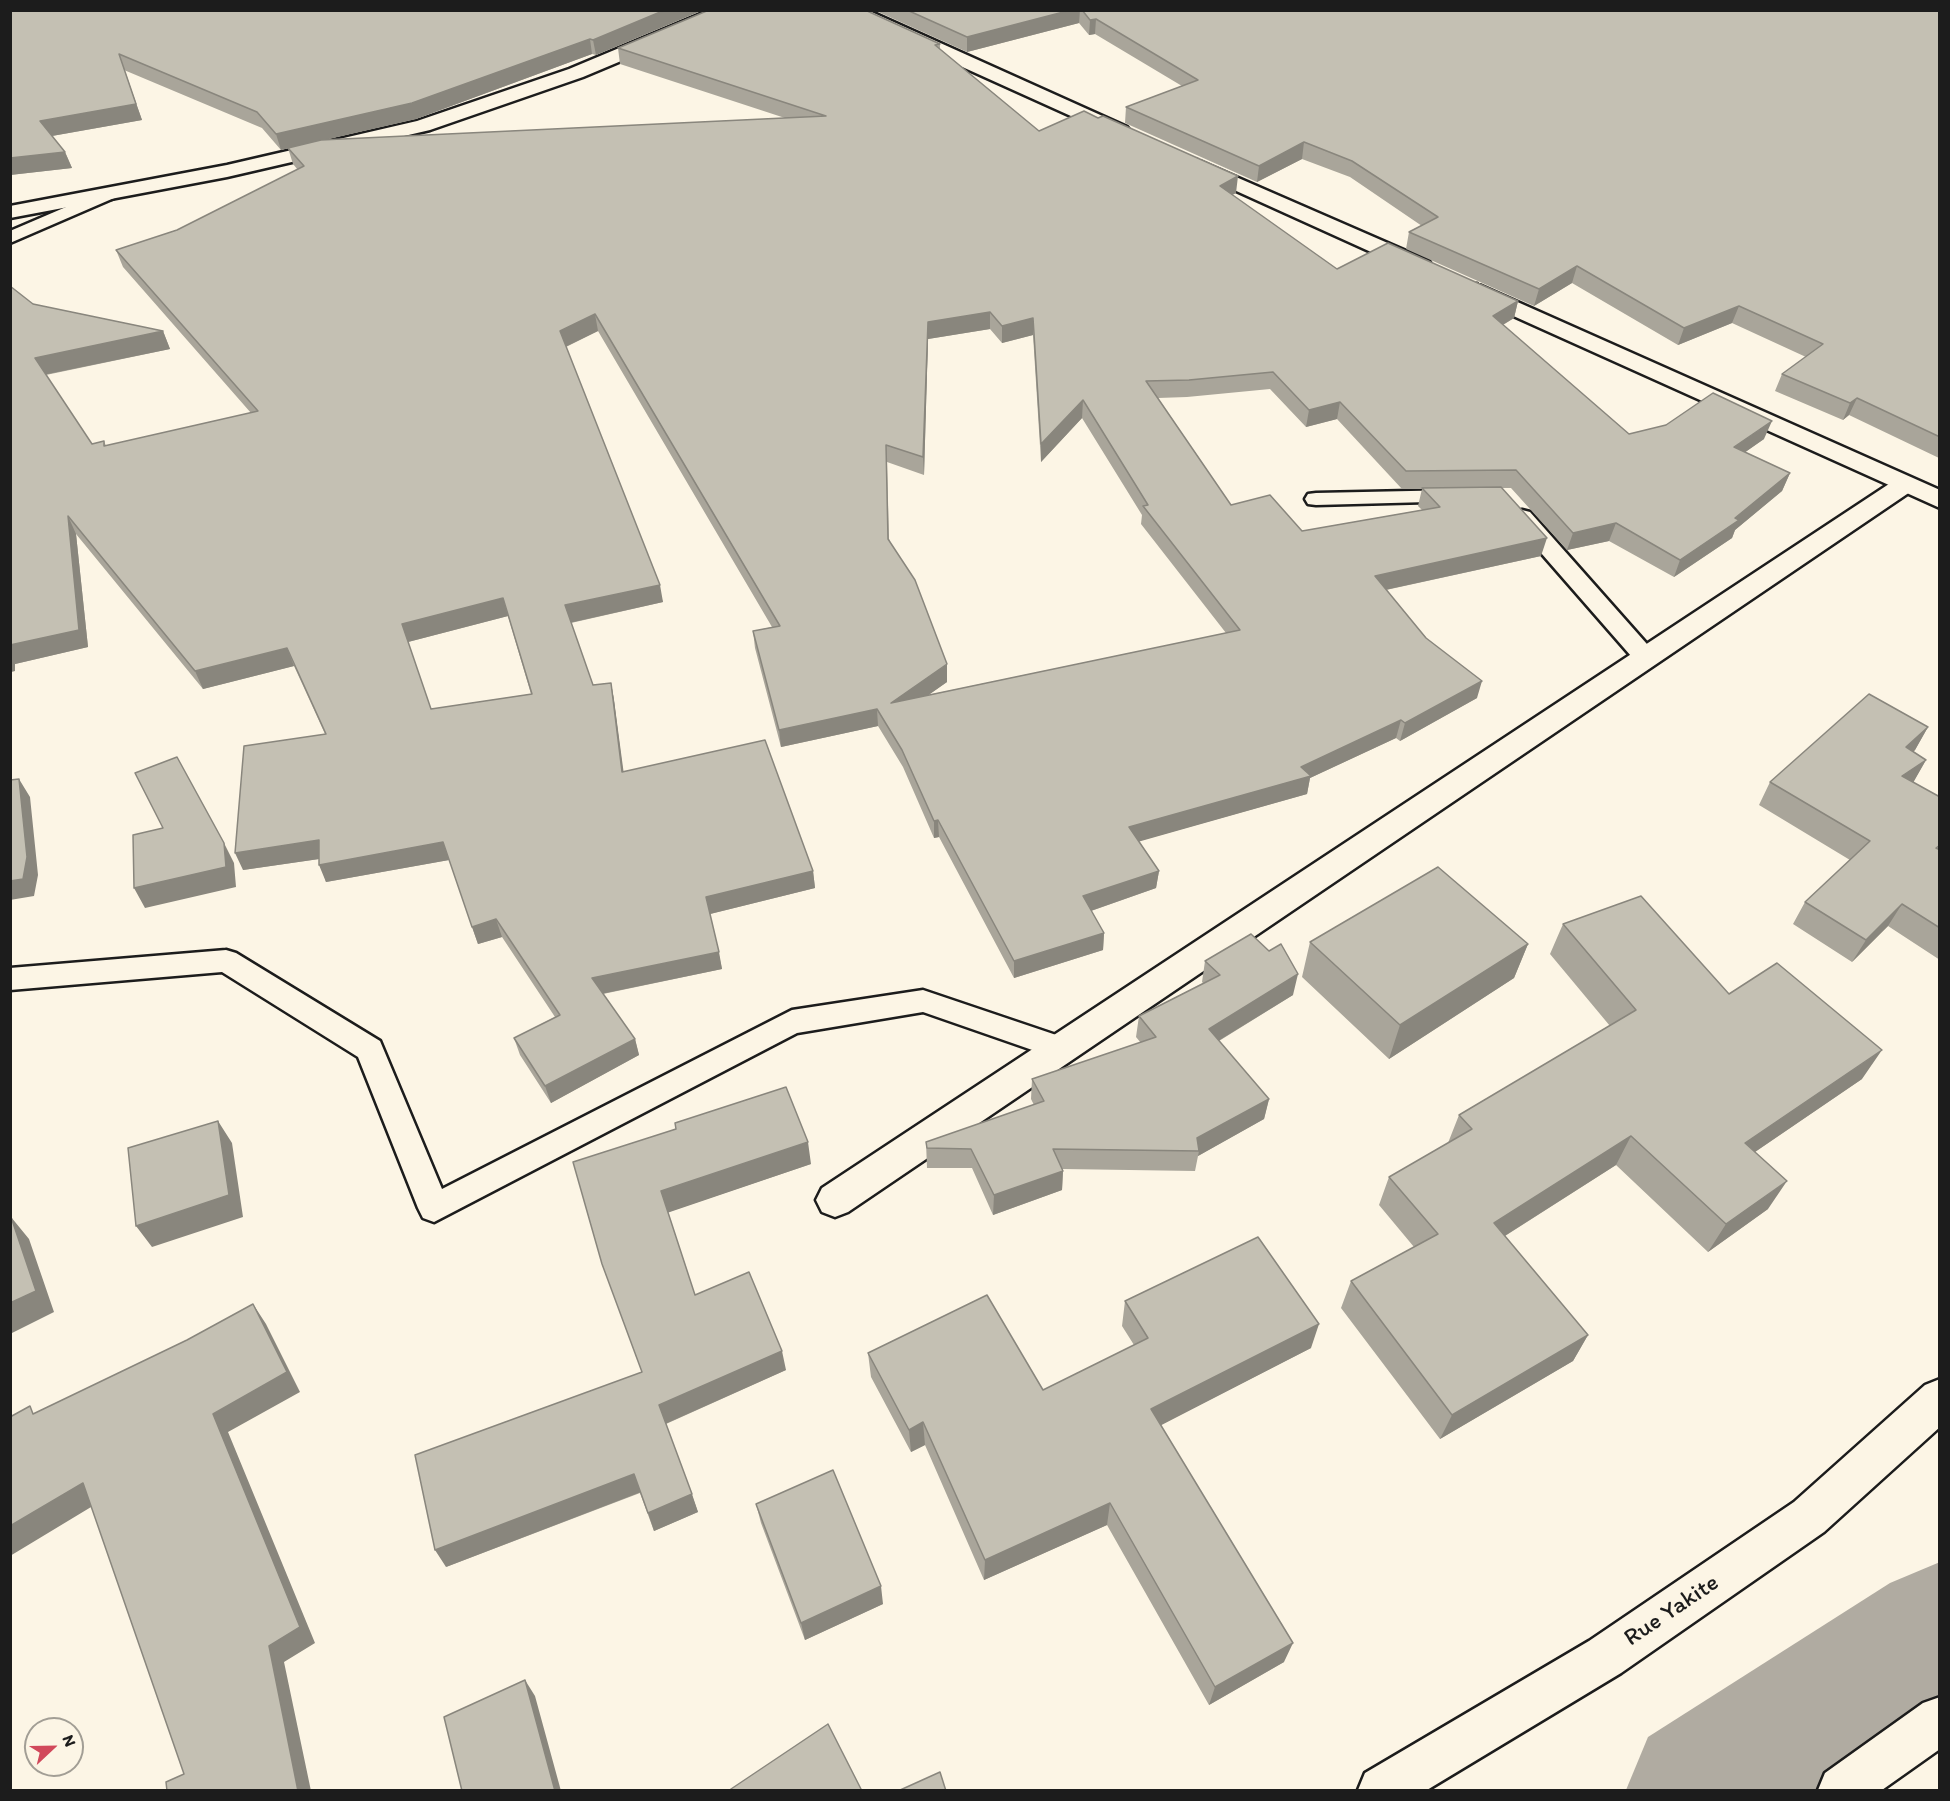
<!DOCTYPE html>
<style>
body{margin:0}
#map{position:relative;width:1950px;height:1801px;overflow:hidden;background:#fcf5e5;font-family:Itim,sans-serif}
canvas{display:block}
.frame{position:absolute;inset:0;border:12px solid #1c1c1c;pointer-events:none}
.north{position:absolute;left:24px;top:1717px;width:60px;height:60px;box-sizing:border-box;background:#fcf5e5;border:2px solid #a29e95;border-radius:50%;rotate:68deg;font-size:16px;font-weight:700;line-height:24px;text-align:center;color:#1c1c1c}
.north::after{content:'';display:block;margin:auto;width:21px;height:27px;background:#d1495b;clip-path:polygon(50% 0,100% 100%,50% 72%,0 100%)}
</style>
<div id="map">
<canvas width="1950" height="1801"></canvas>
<div class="frame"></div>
<div class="north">N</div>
</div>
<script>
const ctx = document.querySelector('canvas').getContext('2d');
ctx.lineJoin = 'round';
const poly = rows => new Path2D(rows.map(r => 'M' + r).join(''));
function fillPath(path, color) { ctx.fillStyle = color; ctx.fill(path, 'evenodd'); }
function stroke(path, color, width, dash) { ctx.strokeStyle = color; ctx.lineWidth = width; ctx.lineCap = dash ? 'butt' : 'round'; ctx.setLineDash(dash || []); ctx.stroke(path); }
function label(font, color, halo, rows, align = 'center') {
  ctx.font = font + ' Itim,sans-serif'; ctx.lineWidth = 4.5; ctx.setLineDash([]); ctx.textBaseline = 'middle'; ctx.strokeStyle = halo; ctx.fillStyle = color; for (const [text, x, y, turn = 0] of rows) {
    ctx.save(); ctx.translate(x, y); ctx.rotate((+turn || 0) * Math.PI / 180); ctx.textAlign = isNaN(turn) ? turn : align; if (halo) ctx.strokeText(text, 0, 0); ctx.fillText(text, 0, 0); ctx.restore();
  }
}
fillPath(poly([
 [1940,1562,1940,1718,1833,1790,1626,1790,1648,1737,1890,1583,1940,1562]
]), '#b0aba1');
const lane = poly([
 [108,189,114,190,117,194,114,198,10,243,10,231,108,189],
 [1458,490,1466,491,1469,496,1466,501,1316,505,1308,504,1305,499,1308,494,1316,493,1458,490],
 [1522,510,1530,512,1654,652,1658,658,1654,664,1646,666,1638,664,1514,522,1511,517,1514,512,1522,510],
 [226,950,236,953,380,1041,442,1189,792,1010,923,990,1071,1040,1076,1048,1071,1056,1061,1060,923,1012,797,1033,434,1222,423,1218,418,1208,358,1057,222,972,10,990,10,968,226,950]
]);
const street = poly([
 [1904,477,1913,480,1917,485,1913,490,848,1212,835,1217,822,1212,816,1200,822,1188,1895,480,1904,477],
 [1940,1697,1940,1749,1882,1790,1818,1790,1825,1773,1923,1703,1940,1697]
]);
const secondary = poly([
 [710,10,736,10,733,14,583,77,430,130,227,177,10,218,10,206,227,165,417,121,569,69,710,10],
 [842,10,867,10,1127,127,1130,131,1127,135,1120,137,1113,135,845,14,842,10],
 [1197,160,1429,261,1432,266,1429,271,1421,273,1413,271,1190,170,1187,166,1190,162,1197,160],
 [1477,284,1940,490,1940,508,1469,296,1466,291,1469,286,1477,284],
 [1940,1379,1940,1427,1824,1532,1621,1673,1427,1790,1358,1790,1365,1773,1589,1641,1794,1502,1925,1385,1940,1379]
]);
stroke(lane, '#1c1c1c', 5);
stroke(street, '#1c1c1c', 5);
stroke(secondary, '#1c1c1c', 5);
fillPath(lane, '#fcf5e5');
fillPath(street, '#fcf5e5');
fillPath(secondary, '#fcf5e5');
fillPath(poly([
 [10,10,703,10,596,55,592,54,416,119,323,140,785,118,620,64,618,48,940,44,940,49,1039,131,1236,193,1232,195,1337,269,1518,301,1514,318,1503,325,1629,434,1764,439,1745,452,1790,473,1782,491,1735,530,1732,538,1674,577,1609,541,1567,550,1511,488,1502,488,1541,556,1386,590,1477,698,1400,741,1396,738,1310,778,1307,794,1139,841,1159,871,1156,888,1091,911,1104,933,1103,950,1014,978,939,837,934,838,903,767,878,726,781,747,755,648,753,631,772,627,598,331,566,347,663,602,571,623,593,685,611,683,614,700,623,772,813,871,815,888,710,914,722,969,603,994,635,1039,639,1055,551,1103,520,1055,514,1038,555,1017,502,937,478,944,449,860,326,882,319,859,243,870,325,734,294,666,203,689,76,534,88,647,15,664,15,671,10,672,33,304,163,331,170,349,46,375,92,444,104,441,106,446,251,413,123,267,116,250,177,230,298,170,293,164,288,148,281,150,262,128,124,70,142,120,52,136,65,152,72,168,10,175],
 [990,329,1002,343,1033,335,1041,462,1082,418,1142,515,1141,524,1226,633,928,695,947,682,889,539,887,462,924,475,928,339],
 [1270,389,1306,427,1337,419,1402,489,1422,489,1418,506,1422,510,1302,531,1231,505,1158,398,1187,397],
 [508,616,531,694,431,709,408,642],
 [874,10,1940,10,1940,458,1939,458,1849,415,1843,420,1775,391,1782,374,1806,357,1732,323,1678,345,1572,283,1534,306,1406,249,1409,232,1422,226,1350,177,1302,159,1257,182,1125,123,1126,107,1182,86,1095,34,1089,35,1079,23,967,52],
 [1928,727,1915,750,1913,752,1926,760,1913,782,1940,797,1940,960,1888,926,1852,962,1793,924,1805,902,1850,860,1759,805,1770,782],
 [1563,924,1729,994,1862,1079,1755,1152,1768,1209,1708,1252,1616,1165,1505,1236,1588,1335,1573,1361,1440,1439,1341,1308,1351,1281,1414,1247,1379,1205,1389,1177,1448,1143,1459,1115,1610,1026,1550,954],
 [1310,942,1528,944,1514,978,1389,1059,1302,977],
 [1205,961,1293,995,1219,1041,1269,1099,1264,1119,1198,1156,1195,1171,1063,1169,1062,1190,993,1215,972,1168,927,1168,926,1142,1034,1105,1031,1099,1032,1079,1141,1043,1136,1037,1139,1016,1203,983,1202,982],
 [676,1129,811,1164,668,1212,695,1295,786,1370,666,1424,698,1512,654,1531,640,1493,446,1567,642,1372,602,1264],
 [1125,1301,1311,1348,1160,1425,1284,1662,1209,1705,1107,1525,984,1580,925,1445,911,1452,871,1377,868,1353,1043,1390,1134,1345,1122,1326],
 [756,1504,883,1604,805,1640,761,1523]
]), '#a9a59a');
fillPath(poly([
 [665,10,703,10,596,55,593,40],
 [1071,10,1080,10,1079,23,967,52,967,37],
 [1096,19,1095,34,1089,35,1090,20],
 [590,39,592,54,416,119,281,150,276,134],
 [119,54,142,120,46,137,40,121],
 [1304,142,1302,159,1257,182,1259,166],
 [65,152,72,168,10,175,10,158],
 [1238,176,1236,193,1218,202,1220,186],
 [1577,266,1572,283,1534,306,1539,289],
 [1518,301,1514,318,1489,333,1493,316],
 [1739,306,1732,323,1678,345,1684,328],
 [990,312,990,329,928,339,924,475,923,457,928,322],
 [595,314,598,331,563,348,560,331],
 [1033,318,1033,335,1002,343,1002,326],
 [163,331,170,349,43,375,35,358],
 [1857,398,1849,415,1843,420,1850,403],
 [1083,400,1082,418,1041,462,1041,444],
 [1340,402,1337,419,1306,427,1309,410],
 [1772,421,1764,439,1727,465,1734,447],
 [1790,473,1782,491,1735,530,1732,538,1674,577,1680,560,1735,518],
 [68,516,76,534,88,647,15,664,15,671,10,672,10,645],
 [1616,523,1609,541,1567,550,1573,533],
 [1547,538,1541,556,1371,593,1375,576],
 [660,585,663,602,569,623,565,605],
 [503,598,508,616,408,642,402,624],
 [287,648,294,666,203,689,195,671],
 [947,664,947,682,892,721,891,703],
 [1482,681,1477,698,1400,741,1405,723],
 [611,683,614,700,626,790,622,772],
 [877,709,878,726,781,747,779,730],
 [1401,720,1396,738,1310,778,1307,794,1127,845,1129,827,1301,767],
 [1928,727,1915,750,1893,770,1906,747],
 [1926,760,1913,783,1902,776],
 [19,779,30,797,38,875,34,896,10,900,10,881],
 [938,820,939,837,934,838,934,821],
 [319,840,326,858,243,870,235,853],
 [443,842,449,860,326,882,319,865],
 [224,843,234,863,236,887,145,908,134,888],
 [813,871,815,888,710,914,706,897],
 [1159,871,1156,888,1082,914,1083,896],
 [1902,904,1888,926,1852,962,1866,940],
 [496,919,502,937,478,944,472,927],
 [1104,933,1103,950,1014,978,1014,961],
 [1528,944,1514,978,1389,1059,1400,1025],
 [719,952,722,969,596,995,592,978],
 [1298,974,1293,995,1205,1049,1209,1029],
 [635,1039,639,1055,551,1103,545,1086],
 [1882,1050,1862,1079,1727,1171,1745,1143],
 [1269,1099,1264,1119,1198,1156,1199,1151,1197,1138],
 [218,1121,232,1143,243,1217,152,1247,136,1226],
 [1631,1136,1616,1165,1481,1251,1494,1223],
 [808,1142,811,1164,667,1213,661,1191],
 [1063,1171,1062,1190,993,1215,994,1195],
 [1787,1181,1768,1209,1708,1252,1726,1224],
 [11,1217,29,1239,54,1312,10,1334],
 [253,1304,266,1324,300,1392,228,1432,315,1643,284,1662,311,1791,298,1791,269,1646,213,1414],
 [1319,1324,1311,1348,1146,1433,1151,1409],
 [1588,1335,1573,1361,1440,1439,1452,1415],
 [782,1351,786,1370,665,1424,659,1405],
 [923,1422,925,1445,911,1452,909,1430],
 [634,1474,641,1492,446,1567,435,1550],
 [83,1483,101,1501,10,1556,10,1526],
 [692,1494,698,1512,654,1531,648,1513],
 [1110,1503,1107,1525,984,1580,985,1560],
 [881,1586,883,1604,805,1640,801,1623],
 [1293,1643,1284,1662,1209,1705,1215,1687],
 [525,1680,535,1696,561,1791,555,1791]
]), '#89867d');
const building = poly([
 [10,10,665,10,593,40,590,39,412,103,276,134,257,112,119,54,136,104,40,121,65,152,10,158,10,10],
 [709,10,865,10,940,44,935,45,1039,131,1084,111,1098,118,1103,116,1238,176,1220,186,1337,269,1388,243,1518,301,1493,316,1629,434,1666,425,1713,393,1772,421,1734,447,1790,473,1735,518,1739,520,1680,560,1616,523,1573,533,1516,470,1406,471,1340,402,1309,410,1273,372,1189,380,1146,381,1231,505,1270,495,1302,531,1440,507,1422,488,1501,487,1547,538,1375,576,1426,638,1482,681,1405,723,1401,720,1301,767,1311,776,1129,827,1159,871,1083,896,1104,933,1014,961,938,820,934,821,902,750,877,709,779,730,753,631,780,626,595,314,560,331,660,585,565,605,593,685,611,683,622,772,765,740,813,871,706,897,719,952,592,978,635,1039,545,1086,514,1038,560,1015,496,919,472,927,443,842,319,865,319,840,235,853,244,746,326,734,287,648,195,671,68,516,79,630,10,645,10,286,33,304,163,331,35,358,92,444,104,441,104,446,258,411,116,250,177,230,304,166,288,148,321,140,826,116,618,48,709,10],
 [990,312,1002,326,1033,318,1041,444,1083,400,1148,505,1143,506,1240,630,891,703,947,664,915,580,888,539,886,445,923,457,928,322,990,312],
 [503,598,532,694,431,709,402,624,503,598],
 [907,10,1071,10,967,37,907,10],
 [1082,10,1940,10,1940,437,1857,398,1850,403,1782,374,1823,344,1739,306,1684,328,1577,266,1539,289,1409,232,1438,217,1352,161,1304,142,1259,166,1126,107,1198,80,1096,19,1090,20,1082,10],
 [1869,694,1928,727,1906,747,1926,760,1902,776,1940,797,1940,845,1936,848,1940,850,1940,928,1902,904,1866,940,1805,902,1870,841,1770,782,1869,694],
 [177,757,224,843,226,867,134,888,133,835,163,828,135,773,177,757],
 [19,779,27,857,23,879,10,881,10,780,19,779],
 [1438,867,1528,944,1400,1025,1310,942,1438,867],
 [1641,896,1729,994,1777,963,1882,1050,1745,1143,1787,1181,1726,1224,1631,1136,1494,1223,1588,1335,1452,1415,1351,1281,1438,1234,1389,1177,1472,1129,1459,1115,1636,1010,1563,924,1641,896],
 [1251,934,1269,951,1281,944,1298,974,1209,1029,1269,1099,1197,1138,1199,1151,1053,1149,1063,1171,994,1195,971,1149,927,1148,926,1142,1044,1101,1032,1079,1156,1037,1139,1016,1220,975,1205,961,1251,934],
 [786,1087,808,1142,661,1191,695,1295,749,1272,782,1351,659,1405,692,1494,648,1513,634,1474,435,1550,415,1455,642,1372,602,1264,573,1162,676,1129,675,1123,786,1087],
 [218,1121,229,1195,136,1226,128,1148,218,1121],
 [11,1217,36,1291,10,1303,10,1217,11,1217],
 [1258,1237,1319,1324,1151,1409,1293,1643,1215,1687,1110,1503,985,1560,923,1422,909,1430,868,1353,987,1295,1043,1390,1148,1338,1125,1301,1258,1237],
 [253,1304,287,1372,213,1414,300,1627,269,1646,298,1791,167,1791,166,1782,184,1774,83,1483,10,1526,10,1417,30,1406,33,1414,187,1340,253,1304],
 [833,1470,881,1586,801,1623,756,1504,833,1470],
 [525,1680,555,1791,462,1791,444,1717,525,1680],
 [828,1724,862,1791,728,1791,828,1724],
 [940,1772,946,1791,898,1791,940,1772]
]);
fillPath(building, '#c4c0b3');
stroke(building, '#89867d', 1.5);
label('24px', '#1c1c1c', '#fcf5e5', [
 ["Rue Yakite",1672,1611,-34]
]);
</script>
